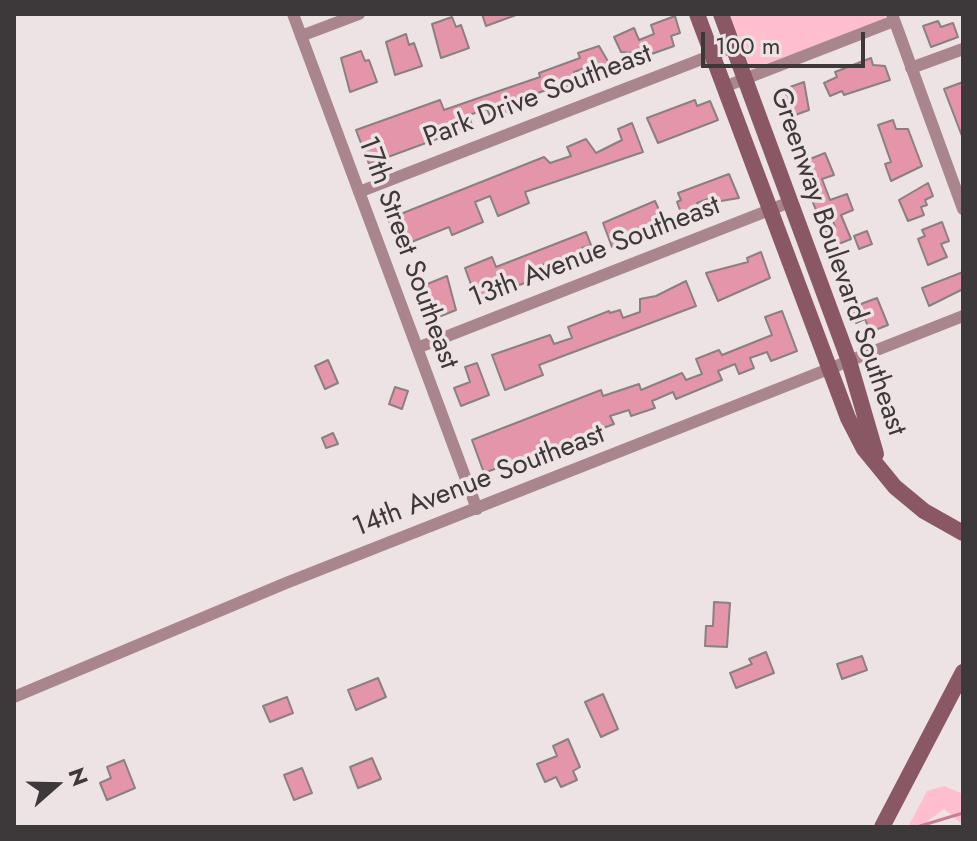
<!DOCTYPE html>
<style>
body{margin:0}
#map{position:relative;width:977px;height:841px;overflow:hidden;background:#ede2e4;font-family:Jost,sans-serif}
canvas{display:block}
.frame{position:absolute;inset:0;border:16px solid #3d3839;pointer-events:none}
.north{position:absolute;left:16px;top:745px;width:80px;height:80px;-webkit-text-stroke:6px #ede2e4;paint-order:stroke;rotate:70deg;font-size:22px;font-weight:700;line-height:32px;text-align:center;color:#3d3839}
.north::after{content:'';display:block;margin:auto;width:28px;height:36px;background:#3d3839;clip-path:polygon(50% 0,100% 100%,50% 72%,0 100%)}
.scale{position:absolute;left:701px;top:32px;width:164px;height:36px;box-sizing:border-box;border:4px solid #3d3839;border-top:0;padding-left:10px;font-size:24px;line-height:28px;white-space:nowrap;color:#3d3839;-webkit-text-stroke:6px #ede2e4;paint-order:stroke}
</style>
<div id="map">
<canvas width="977" height="841"></canvas>
<div class="frame"></div>
<div class="north">N</div>
<div class="scale">100 m</div>
</div>
<script>
const ctx = document.querySelector('canvas').getContext('2d');
ctx.lineJoin = 'round';
function fillPath(path, color) { ctx.fillStyle = color; ctx.fill(path, 'evenodd'); }
const poly = rows => new Path2D(rows.map(r => 'M' + r).join(''));
function stroke(path, color, width, dash) { ctx.strokeStyle = color; ctx.lineWidth = width; ctx.lineCap = dash ? 'butt' : 'round'; ctx.setLineDash(dash || []); ctx.stroke(path); }
function label(font, color, halo, rows, align = 'center') {
  ctx.font = font + ' Jost,sans-serif'; ctx.lineWidth = 7; ctx.setLineDash([]); ctx.textBaseline = 'middle'; ctx.strokeStyle = halo; ctx.fillStyle = color; for (const [text, x, y, turn = 0] of rows) {
    ctx.save(); ctx.translate(x, y); ctx.rotate((+turn || 0) * Math.PI / 180); ctx.textAlign = isNaN(turn) ? turn : align; if (halo) ctx.strokeText(text, 0, 0); ctx.fillText(text, 0, 0); ctx.restore();
  }
}
fillPath(poly([
 [730,14,884,14,887,22,753,75],
 [944,786,963,794,963,825,944,809,920,827,908,827,927,791]
]), '#ffbfcf');
stroke(poly([
 [920,826,963,813]
]), '#cb7c92', 3);
const building = poly([
 [482,14,516,14,516,15,486,26,482,14],
 [675,16,680,33,671,36,674,46,635,60,632,53,621,52,614,37,634,28,639,40,654,34,651,25,675,16],
 [452,17,456,27,461,25,469,48,441,58,432,24,452,17],
 [938,21,941,27,953,23,958,37,931,47,923,26,938,21],
 [406,34,409,45,414,43,422,66,395,75,386,42,406,34],
 [599,46,613,70,601,75,591,66,574,72,578,84,565,88,564,84,520,99,522,105,491,118,487,109,469,115,472,126,369,164,356,130,440,100,444,110,496,92,540,77,539,73,580,58,578,53,599,46],
 [361,51,365,61,369,60,377,82,350,92,341,58,361,51],
 [871,58,873,65,885,66,890,80,844,95,842,91,830,96,824,83,837,77,835,72,871,58],
 [804,82,809,110,787,118,782,104,789,102,786,95,792,93,790,87,804,82],
 [963,82,963,136,962,136,944,89,963,82],
 [695,100,697,106,710,101,718,120,658,143,647,118,695,100],
 [893,120,896,129,908,129,922,166,891,181,885,164,891,162,878,125,893,120],
 [632,123,643,152,525,192,529,203,498,216,490,196,475,202,483,222,452,235,449,227,404,245,398,231,393,233,388,219,544,157,550,163,571,156,567,147,586,139,596,153,622,140,618,129,632,123],
 [825,153,834,175,822,179,830,200,847,194,853,210,841,215,851,239,829,248,823,232,835,227,829,209,817,213,802,174,809,171,805,161,825,153],
 [729,174,739,198,715,202,713,197,697,203,700,212,683,218,677,202,681,200,678,193,729,174],
 [928,183,933,196,925,200,927,205,921,207,924,215,908,221,899,200,928,183],
 [655,201,666,226,653,231,649,224,631,231,632,235,624,238,626,242,612,247,603,223,655,201],
 [942,222,949,241,941,244,947,257,928,265,918,239,925,236,922,230,942,222],
 [867,231,872,244,859,249,854,236,867,231],
 [586,232,591,245,582,248,585,257,548,274,545,264,526,271,530,281,482,299,478,288,473,290,465,268,492,257,496,267,586,232],
 [761,252,770,278,718,301,706,273,748,262,747,258,761,252],
 [963,272,963,289,929,306,922,288,963,272],
 [447,276,456,310,436,318,433,307,428,309,420,287,447,276],
 [686,281,696,306,539,365,543,375,505,390,492,355,550,335,554,344,572,338,568,327,609,311,610,313,620,310,623,318,640,312,640,299,656,296,686,281],
 [877,298,888,325,870,332,865,319,856,323,850,308,877,298],
 [782,311,797,351,771,361,767,352,750,358,754,368,739,374,735,364,718,371,722,380,676,399,673,392,652,401,655,408,631,416,629,410,610,416,614,424,484,473,472,440,601,390,603,396,639,384,641,390,682,373,686,380,702,374,696,359,719,350,722,355,772,335,765,317,782,311],
 [328,360,338,383,325,389,315,366,328,360],
 [477,363,489,395,461,406,454,388,470,382,465,367,477,363],
 [395,387,408,391,402,409,389,404,395,387],
 [333,433,338,444,326,448,322,438,333,433],
 [714,602,730,603,727,647,705,646,706,626,713,626,714,602],
 [766,652,774,673,736,688,730,673,752,664,749,659,766,652],
 [862,656,867,670,842,679,837,664,862,656],
 [378,678,386,697,356,710,348,690,378,678],
 [603,694,618,729,601,737,585,702,603,694],
 [287,697,293,713,270,722,263,706,287,697],
 [568,739,580,767,573,771,577,780,561,787,556,777,545,782,537,764,557,756,553,746,568,739],
 [372,758,381,779,358,788,350,767,372,758],
 [124,760,135,788,107,800,100,783,111,778,107,767,124,760],
 [302,768,312,793,294,800,284,775,302,768]
]);
fillPath(building, '#e595aa');
stroke(building, '#8a7f81', 2);
stroke(poly([
 [293,14,477,509],
 [892,14,963,209],
 [301,36,359,14],
 [911,68,963,49],
 [724,87,894,21],
 [359,192,733,47],
 [417,348,790,202],
 [14,697,286,583,963,316]
]), '#a9868e', 12);
stroke(poly([
 [697,14,848,418,864,449,895,487,924,511,963,533],
 [721,14,849,361,876,454],
 [882,827,963,672]
]), '#8a5865', 16);
label('28px', '#3d3839', '#ede2e4', [
 ["Park Drive Southeast",538,97,-21],
 ["17th Street Southeast",407,253,70],
 ["13th Avenue Southeast",595,253,-21],
 ["Greenway Boulevard Southeast",837,262,71],
 ["14th Avenue Southeast",479,482,-21]
]);
</script>
